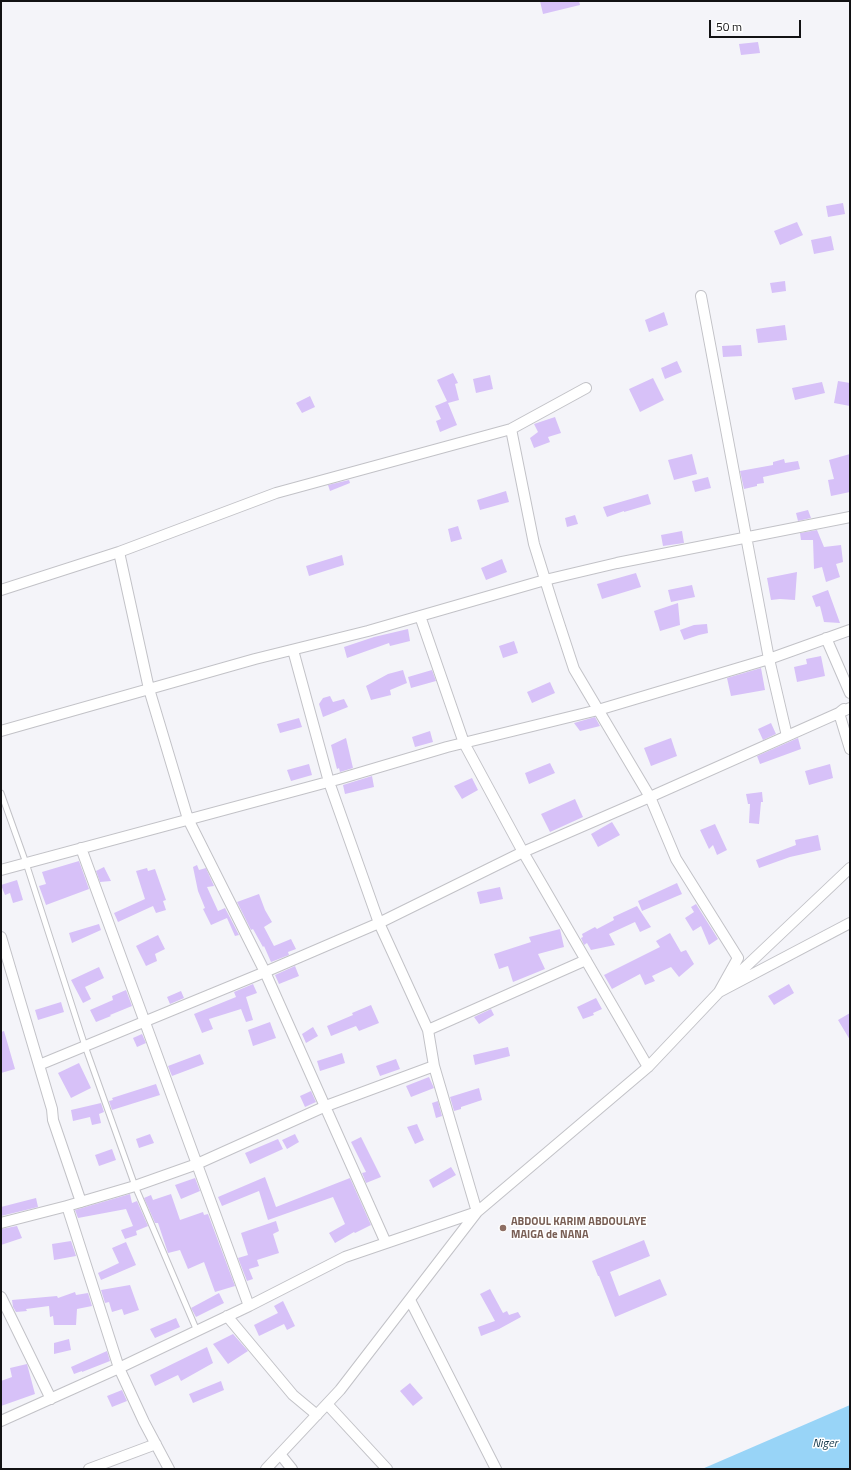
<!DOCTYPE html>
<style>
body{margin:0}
#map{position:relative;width:851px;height:1470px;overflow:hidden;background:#f4f4f9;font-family:"Titillium Web",sans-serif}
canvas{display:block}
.frame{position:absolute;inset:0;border:2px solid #121214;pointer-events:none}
.scale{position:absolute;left:709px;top:20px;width:92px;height:18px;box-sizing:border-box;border:2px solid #121214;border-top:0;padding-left:5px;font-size:12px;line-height:14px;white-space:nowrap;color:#121214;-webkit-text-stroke:3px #fff;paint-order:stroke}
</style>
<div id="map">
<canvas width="851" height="1470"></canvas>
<div class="frame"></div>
<div class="scale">50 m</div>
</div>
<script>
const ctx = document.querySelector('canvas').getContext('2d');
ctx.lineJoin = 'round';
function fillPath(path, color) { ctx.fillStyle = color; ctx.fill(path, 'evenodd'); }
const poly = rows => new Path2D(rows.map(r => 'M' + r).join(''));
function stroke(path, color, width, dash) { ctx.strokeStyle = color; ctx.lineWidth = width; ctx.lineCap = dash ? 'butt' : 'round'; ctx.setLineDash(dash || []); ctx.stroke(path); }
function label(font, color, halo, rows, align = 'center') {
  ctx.font = font + ' "Titillium Web",sans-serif'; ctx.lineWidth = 3; ctx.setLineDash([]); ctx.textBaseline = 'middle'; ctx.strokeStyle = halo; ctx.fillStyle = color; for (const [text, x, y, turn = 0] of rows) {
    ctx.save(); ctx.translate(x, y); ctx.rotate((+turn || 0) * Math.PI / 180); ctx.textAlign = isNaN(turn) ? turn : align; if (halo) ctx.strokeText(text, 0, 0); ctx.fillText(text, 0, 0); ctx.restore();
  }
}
fillPath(poly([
 [850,1405,850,1469,702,1469]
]), '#98d4f7');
fillPath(poly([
 [540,1,579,1,580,5,543,14],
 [758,42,760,53,741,55,739,44],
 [843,203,845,214,828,217,826,206],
 [797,222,803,235,780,245,774,231],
 [831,236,834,250,814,254,811,240],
 [785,281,786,291,772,293,770,283],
 [664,312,668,325,649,332,645,320],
 [785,325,787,340,758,343,756,329],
 [741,345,742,356,723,357,722,346],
 [677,361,682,372,665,379,661,368],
 [453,373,458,383,455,384,459,400,448,403,457,425,440,432,436,421,441,419,435,406,447,401,437,380],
 [490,375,493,389,476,393,473,379],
 [653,378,664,400,640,412,629,389],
 [838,381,850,383,850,406,834,403],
 [822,382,825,393,795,400,792,388],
 [310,396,315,407,302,413,296,403],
 [555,417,561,433,548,437,550,442,534,448,530,438,538,432,534,424],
 [692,454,697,474,674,480,668,460],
 [850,454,850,492,831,496,828,480,834,479,829,460],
 [784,459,785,463,798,461,800,469,763,477,764,483,757,484,757,486,744,489,740,471,773,465,773,462],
 [708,477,711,488,695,492,692,481],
 [349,480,350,483,330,491,328,485],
 [506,491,509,502,480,510,477,500],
 [648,494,651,504,624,512,624,511,607,517,603,507],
 [808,510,811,518,798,521,796,513],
 [575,515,578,524,567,527,565,518],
 [458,526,462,539,451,542,448,529],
 [817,530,824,547,841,545,843,562,836,564,840,577,826,582,822,567,814,569,813,540,801,540,800,533],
 [682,531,684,543,663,546,661,535],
 [342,555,344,565,309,576,306,566],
 [502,559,507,572,486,580,481,568],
 [797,572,795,600,780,599,771,600,767,578],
 [636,573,641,587,602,599,597,584],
 [692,585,695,597,671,602,668,590],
 [828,590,840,623,824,622,820,606,816,607,812,596],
 [678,603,680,625,660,631,654,611],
 [707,624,708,633,699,635,684,640,680,630,694,625],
 [408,629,410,641,390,646,389,643,347,658,344,647,374,637],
 [514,641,518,653,503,658,499,646],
 [821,656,825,676,797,682,794,667,807,664,806,659],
 [761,668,765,690,731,696,727,678],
 [403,670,407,683,390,690,391,695,371,700,366,686,388,674],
 [432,670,436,681,411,688,408,677],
 [550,682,555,693,532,703,527,692],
 [330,696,333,702,344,699,348,707,323,717,319,704,323,698],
 [595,717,600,726,580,731,574,723],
 [299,718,302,727,280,733,277,724],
 [771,723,776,734,763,740,758,729],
 [430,731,433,742,415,747,412,737],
 [346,738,353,768,340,772,339,768,337,769,331,745],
 [671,738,677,756,651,766,644,748],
 [798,738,801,749,760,764,757,756],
 [550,763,555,773,529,784,525,773],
 [309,764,312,775,291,781,287,770],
 [830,764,833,778,809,785,805,771],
 [372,776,374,787,345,794,343,785],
 [472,778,478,790,462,799,454,786],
 [762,792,763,802,761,802,759,824,749,823,750,804,748,804,746,794],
 [575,799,583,817,550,832,541,814],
 [612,822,620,835,598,847,591,834],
 [715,824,727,850,717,855,713,845,709,849,700,830],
 [818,835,821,850,790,857,759,868,756,860,796,845,795,840],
 [79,861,89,889,46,905,39,886,46,884,42,872],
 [197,865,199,870,206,868,214,886,207,887,218,911,225,908,239,935,235,936,227,918,211,925,203,909,205,908,198,891,193,867],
 [104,867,111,881,100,882,96,871],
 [147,868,148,871,155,869,166,900,163,901,166,910,156,913,153,906,118,922,114,913,145,899,136,871],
 [17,880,23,900,13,903,10,893,5,895,1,885],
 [677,883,682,894,642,911,638,901],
 [500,887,503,899,480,904,477,892],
 [259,894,265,910,272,922,264,927,274,946,291,939,296,949,288,952,289,955,271,962,264,946,263,947,253,929,251,930,237,902],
 [696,904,718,939,709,945,701,926,693,931,685,918,694,912,691,907],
 [637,906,651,927,640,932,635,922,609,934,615,945,591,950,587,943,584,945,581,938,583,937,582,934,595,927,597,929,614,920,613,917],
 [99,924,101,930,72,943,69,933],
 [560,929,564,947,538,954,545,969,513,982,508,966,499,969,494,954,531,942,529,937],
 [670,933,681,952,686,950,694,964,679,977,671,967,652,976,655,981,645,985,640,974,612,989,604,975,660,947,656,941],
 [158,935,165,949,155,954,157,961,146,966,136,946],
 [295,966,299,976,279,984,275,975],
 [99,967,104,978,85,987,91,999,83,1003,71,980],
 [253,984,257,993,246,997,253,1020,246,1022,241,1009,209,1019,213,1029,202,1033,194,1014,236,997,234,992],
 [789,984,794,993,774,1005,768,996],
 [126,990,132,1006,110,1015,111,1016,96,1022,90,1010,113,1000,112,996],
 [181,991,184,998,170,1004,167,997],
 [596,998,602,1009,593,1013,594,1015,583,1019,577,1007],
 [61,1002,64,1012,38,1020,35,1010],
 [371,1005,379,1023,359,1031,356,1026,331,1036,327,1026,353,1015,352,1013],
 [491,1009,494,1015,479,1024,474,1017],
 [850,1013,850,1040,838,1020],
 [270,1022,276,1038,253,1046,248,1030],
 [313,1027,318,1036,306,1043,302,1034],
 [4,1031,15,1069,1,1073,1,1032],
 [142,1034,146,1043,137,1047,133,1038],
 [508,1047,510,1056,475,1065,473,1055],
 [342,1053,345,1063,320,1071,317,1061],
 [200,1054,204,1064,172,1076,168,1066],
 [396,1059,400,1069,380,1076,376,1066],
 [79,1063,91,1088,71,1098,58,1073],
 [429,1077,434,1088,411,1097,406,1086],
 [156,1084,160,1095,112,1110,109,1101,113,1100,112,1098],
 [479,1088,482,1100,461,1107,461,1109,454,1111,450,1097],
 [311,1091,316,1102,305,1107,300,1096],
 [438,1101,442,1116,436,1118,432,1103],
 [101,1103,104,1112,99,1114,101,1123,92,1125,90,1117,73,1121,71,1110],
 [417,1124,424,1140,415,1144,407,1127],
 [150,1134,154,1143,139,1148,136,1139],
 [295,1134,299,1142,287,1149,282,1140],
 [361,1137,381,1177,366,1183,362,1173,366,1172,351,1142],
 [278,1139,283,1149,250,1164,245,1153],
 [112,1149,116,1160,99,1166,95,1155],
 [451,1167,456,1175,433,1188,429,1180],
 [265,1177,276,1207,350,1178,371,1225,355,1233,354,1232,335,1243,329,1233,345,1224,333,1197,268,1220,259,1191,222,1206,218,1197],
 [195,1178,200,1191,181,1199,175,1185],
 [130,1194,132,1203,137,1201,148,1226,136,1231,137,1235,125,1239,121,1230,133,1226,126,1209,78,1218,75,1210],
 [171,1194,180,1220,203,1212,204,1215,208,1214,235,1286,215,1292,204,1262,188,1269,180,1250,168,1253,158,1223,155,1223,144,1198,151,1195,153,1200],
 [36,1198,38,1207,1,1216,1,1207],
 [276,1221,279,1231,273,1234,279,1253,257,1260,259,1266,249,1269,253,1279,247,1281,238,1258,248,1255,241,1233],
 [17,1226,22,1238,1,1245,1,1229],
 [644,1240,650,1256,610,1272,619,1296,660,1279,667,1295,615,1317,599,1276,598,1276,592,1261],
 [71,1241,76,1256,54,1260,52,1244],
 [126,1242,136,1265,101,1280,98,1273,119,1263,112,1248],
 [130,1285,139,1310,124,1315,122,1309,112,1312,109,1302,105,1303,101,1290],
 [490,1289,503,1313,507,1311,509,1315,518,1312,521,1317,499,1329,481,1336,478,1327,495,1321,480,1294],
 [75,1292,76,1295,88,1293,92,1306,77,1309,76,1325,54,1325,53,1316,50,1317,49,1306,26,1309,27,1311,16,1312,13,1307,12,1300,57,1296,58,1298],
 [219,1293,224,1303,196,1317,191,1308],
 [283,1301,295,1326,287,1330,284,1324,259,1336,254,1325,278,1313,274,1306],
 [176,1318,180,1327,155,1338,150,1329],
 [233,1334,248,1351,228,1364,213,1344],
 [69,1339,71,1350,54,1354,54,1343],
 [207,1347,213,1363,181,1381,178,1375,155,1386,150,1375],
 [107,1351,110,1361,82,1372,82,1371,74,1374,71,1367],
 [27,1364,35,1394,1,1406,1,1381,12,1377,10,1368],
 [221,1381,224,1390,193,1403,189,1394],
 [410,1383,423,1398,413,1406,400,1391],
 [122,1390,127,1401,112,1407,107,1396]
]), '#d7c1f8');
const lane = poly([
 [1,793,26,863,85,1046,135,1186,197,1331]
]);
const street = poly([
 [701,296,769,659,787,736],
 [511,429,534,544,553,605,574,669,650,797,676,859,738,958,719,992,850,868],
 [119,552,149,689,188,819,265,972,386,1243],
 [1,590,119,552,276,493,511,429,586,388],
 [420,616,464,743,523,852,648,1067],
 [826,638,850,693],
 [844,709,839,713,850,749],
 [1,731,255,659,368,631,545,580,617,563,850,517],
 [81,848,249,1306],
 [1,870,339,779,447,747,598,710,769,659,850,630],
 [1,937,52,1109,53,1120,81,1202],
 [428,1030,586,960],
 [39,1065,265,972,379,923,523,852,650,797,850,708],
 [67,1206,119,1368,144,1422,169,1469],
 [1,1223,67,1206,135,1186,197,1164,326,1106,434,1066],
 [1,1297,51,1399],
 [410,1300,496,1469],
 [227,1316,293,1395,317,1415],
 [327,1404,387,1469],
 [1,1421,119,1368,249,1306,345,1257,477,1212,434,1066,428,1030,379,923,329,782,293,650],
 [280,1454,292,1469],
 [89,1469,156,1444],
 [266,1469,340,1390,477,1212,648,1067,719,992,850,923]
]);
stroke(lane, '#c2c2c7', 7);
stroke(street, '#c2c2c7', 12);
stroke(lane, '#fff', 5);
stroke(street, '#fff', 10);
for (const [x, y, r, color] of [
 [503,1228,4,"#8d6e63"]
]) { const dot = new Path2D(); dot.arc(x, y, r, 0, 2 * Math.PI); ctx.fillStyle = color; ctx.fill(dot); stroke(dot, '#fff', 1.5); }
label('bold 11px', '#785e54', '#fff', [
 ["ABDOUL KARIM ABDOULAYE",511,1222],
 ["MAIGA de NANA",511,1235]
], 'left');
label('italic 12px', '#173a4c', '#fff', [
 ["Niger",825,1444]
]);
</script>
